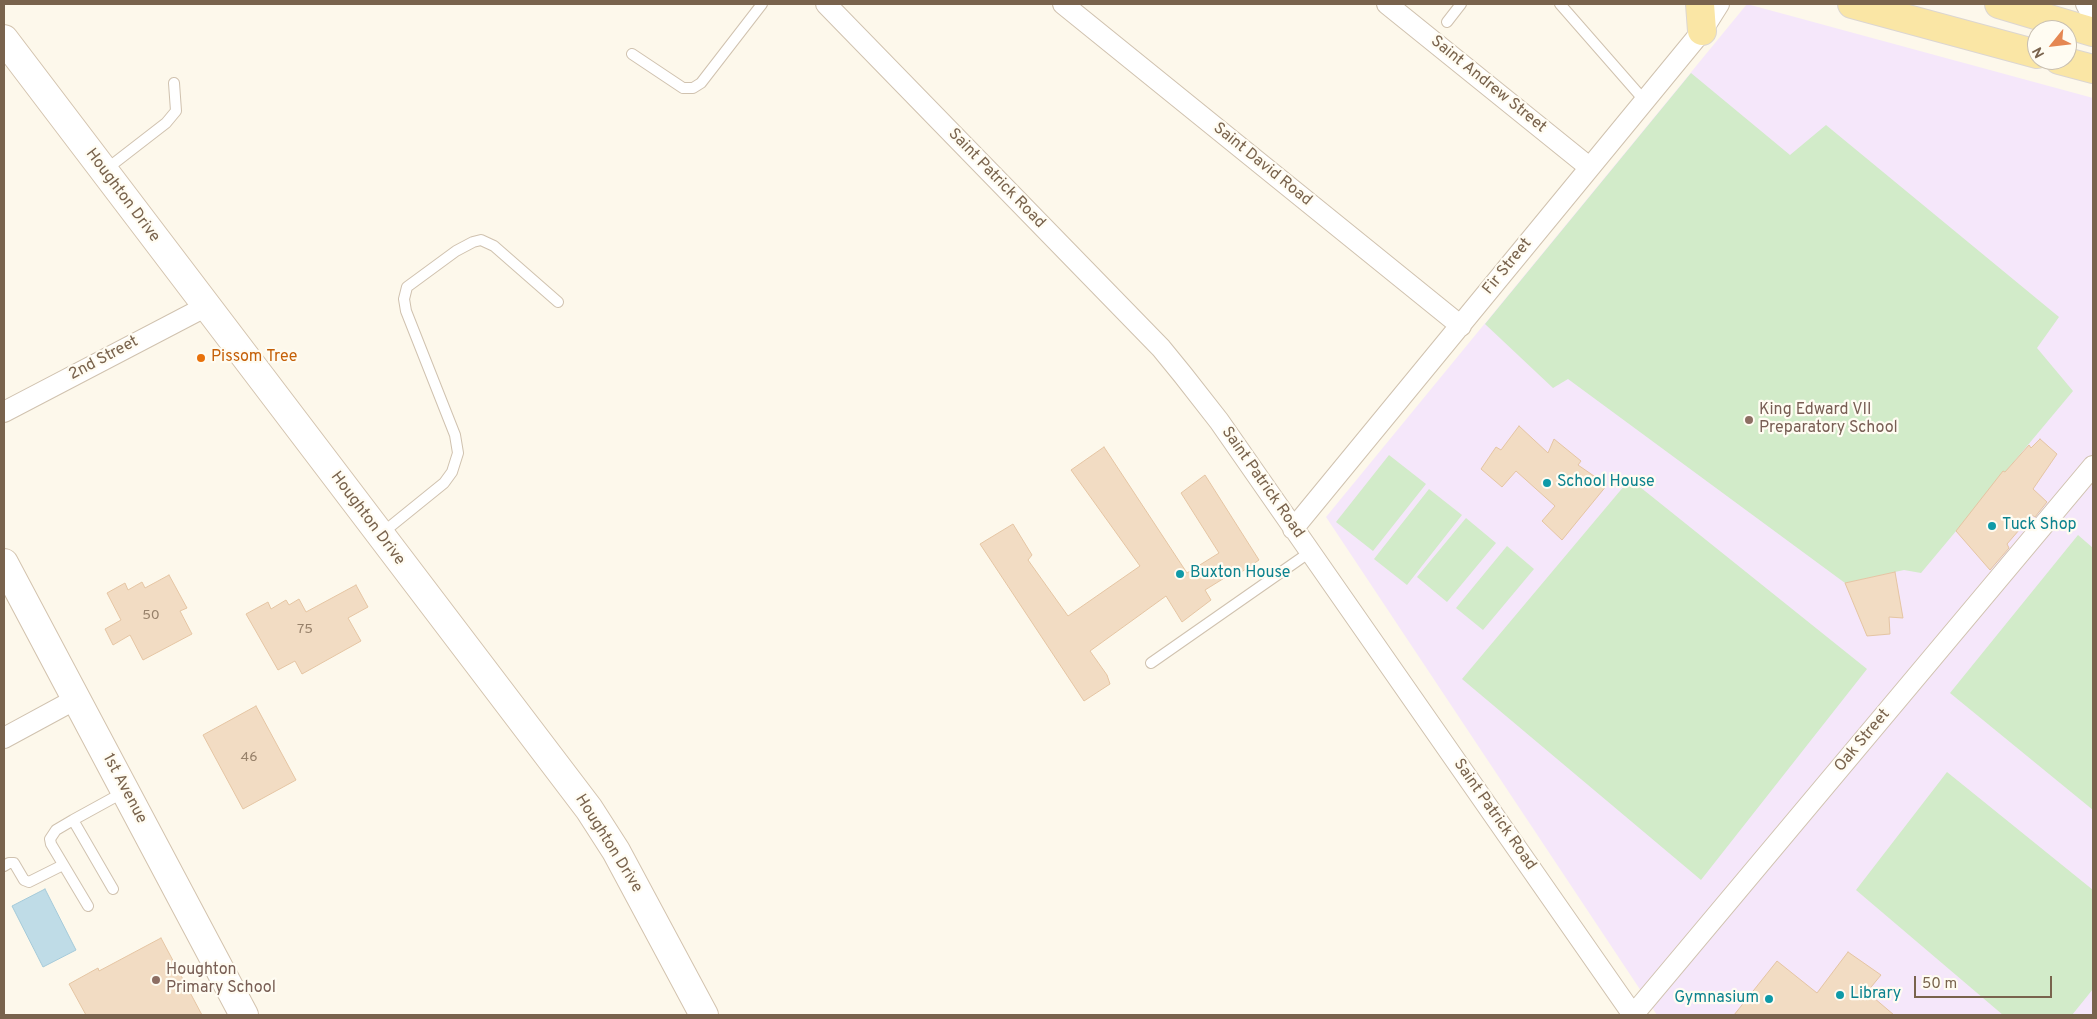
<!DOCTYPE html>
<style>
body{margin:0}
#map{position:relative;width:2097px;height:1019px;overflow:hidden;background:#fdf8eb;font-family:Overpass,sans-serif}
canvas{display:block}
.frame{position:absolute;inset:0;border:5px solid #79634d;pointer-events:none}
.north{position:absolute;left:2027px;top:20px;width:50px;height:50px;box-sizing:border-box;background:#fffcf2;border:1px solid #c9bfb0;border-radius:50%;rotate:241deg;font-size:14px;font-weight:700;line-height:20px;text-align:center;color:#79634d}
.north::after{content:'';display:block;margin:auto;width:18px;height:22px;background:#e58752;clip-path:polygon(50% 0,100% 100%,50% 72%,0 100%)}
.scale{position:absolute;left:1914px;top:976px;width:138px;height:22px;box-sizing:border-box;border:2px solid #79634d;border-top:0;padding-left:6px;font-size:15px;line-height:18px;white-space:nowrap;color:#79634d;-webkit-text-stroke:4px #fffcf2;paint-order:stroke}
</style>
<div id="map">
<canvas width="2097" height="1019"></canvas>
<div class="frame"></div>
<div class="north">N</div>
<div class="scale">50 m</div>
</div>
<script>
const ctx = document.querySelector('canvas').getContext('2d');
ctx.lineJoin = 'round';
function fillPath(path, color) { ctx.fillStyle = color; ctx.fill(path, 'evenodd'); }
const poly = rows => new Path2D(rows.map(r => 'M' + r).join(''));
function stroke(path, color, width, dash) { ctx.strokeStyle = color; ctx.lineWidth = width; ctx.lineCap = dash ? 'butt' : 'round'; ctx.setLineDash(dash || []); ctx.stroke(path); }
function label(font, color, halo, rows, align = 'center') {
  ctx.font = font + ' Overpass,sans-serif'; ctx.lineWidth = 4.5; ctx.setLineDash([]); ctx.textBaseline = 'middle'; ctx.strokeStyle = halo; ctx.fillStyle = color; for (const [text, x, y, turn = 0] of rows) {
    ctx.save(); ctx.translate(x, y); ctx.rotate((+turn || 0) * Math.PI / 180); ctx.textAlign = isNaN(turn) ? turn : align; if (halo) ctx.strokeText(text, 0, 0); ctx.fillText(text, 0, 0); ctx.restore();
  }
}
fillPath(poly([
 [1747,4,2093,98,2093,1015,1657,1015,1326,517]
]), '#f5e7fa');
fillPath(poly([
 [1691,73,1790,155,1826,125,2059,317,2037,348,2073,391,1921,573,1904,570,1845,583,1568,379,1553,388,1485,324],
 [1389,455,1426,484,1373,551,1336,522],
 [1630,479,1867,669,1701,880,1462,679],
 [1429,489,1462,515,1407,585,1374,559],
 [1466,518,1496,543,1447,602,1417,577],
 [2078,535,2093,548,2093,810,1950,693],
 [1507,546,1534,569,1483,630,1456,608],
 [1947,772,2093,890,2093,989,2072,1015,2003,1015,1856,890]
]), '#d2ebc9');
const water = poly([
 [45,889,76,950,43,967,12,906,45,889]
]);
fillPath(water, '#bfdce7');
stroke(water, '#a5cad9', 1);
const building = poly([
 [1519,426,1548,453,1554,439,1581,461,1578,465,1607,485,1562,540,1542,521,1555,506,1516,471,1502,487,1481,469,1496,447,1501,450,1519,426],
 [2040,439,2057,454,2033,489,2047,502,2035,517,2032,515,2007,544,2009,548,1990,570,1956,531,2003,471,2005,472,2029,445,2031,448,2040,439],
 [1104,447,1187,573,1219,553,1181,493,1205,475,1259,560,1237,575,1234,572,1205,590,1211,600,1182,622,1166,596,1090,651,1107,675,1110,684,1084,701,980,544,1013,524,1032,555,1028,560,1068,616,1140,566,1071,470,1104,447],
 [1895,572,1903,618,1889,617,1890,634,1867,636,1845,583,1895,572],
 [169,575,187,608,180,611,192,634,143,660,130,635,113,645,105,629,121,620,107,593,125,583,128,590,142,582,145,588,169,575],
 [356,585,368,607,348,618,361,641,302,674,295,661,278,670,246,614,268,602,271,609,286,600,289,605,299,599,306,612,356,585],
 [256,706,296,780,243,809,203,735,256,706],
 [161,938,202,1015,86,1015,69,984,98,968,99,971,161,938],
 [1848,952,1881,975,1867,992,1894,1015,1734,1015,1777,961,1817,993,1848,952]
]);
fillPath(building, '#f2dcc3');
stroke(building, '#e5c5a3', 1);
const lane = poly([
 [1560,4,1644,100],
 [1447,22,1461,4],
 [632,54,683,88,693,88,701,83,762,4],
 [104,171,166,123,176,111,174,83],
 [381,534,444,483,452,472,458,453,455,435,406,311,404,299,407,287,456,251,473,242,481,240,494,246,558,302],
 [1151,663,1310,552],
 [73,820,113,889],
 [4,866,9,863,14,863,24,880,29,882,63,865],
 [88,906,51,844,50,839,56,830,73,820,124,792]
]);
const street = poly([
 [826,4,1161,348,1183,375,1219,421,1633,1015],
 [1063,4,1461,326],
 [1387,4,1589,167],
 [2086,4,2093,17],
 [4,412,205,307],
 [1293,529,1702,31,1719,4],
 [4,738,76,699],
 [1633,1015,2093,466]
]);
const secondary = poly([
 [4,39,589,809,616,851,704,1015],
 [4,563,244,1015]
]);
const primary = poly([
 [1700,4,1702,31],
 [1852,4,2037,54],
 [1999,4,2093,32],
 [2059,60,2093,69]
]);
stroke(lane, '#d0c2af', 12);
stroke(street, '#d0c2af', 22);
stroke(secondary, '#d3c3ae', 30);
stroke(primary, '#dcd6d1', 30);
stroke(lane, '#fff', 10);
stroke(street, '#fff', 20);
stroke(secondary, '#fff', 28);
stroke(primary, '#fae6a5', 28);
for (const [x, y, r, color] of [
 [201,358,5,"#e8710a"],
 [1749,420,5,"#8d6e63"],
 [1547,483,5,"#0f9aa8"],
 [1992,526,5,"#0f9aa8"],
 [1180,574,5,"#0f9aa8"],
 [156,980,5,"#8d6e63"],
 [1840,995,5,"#0f9aa8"],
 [1769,999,5,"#0f9aa8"]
]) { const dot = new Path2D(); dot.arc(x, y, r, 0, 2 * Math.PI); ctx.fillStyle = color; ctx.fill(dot); stroke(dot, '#fffcf2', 2); }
label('14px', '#97816a', null, [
 ["50",151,616],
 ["75",305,630],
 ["46",249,758]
]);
label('16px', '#79634d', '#fffcf2', [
 ["Saint Andrew Street",1488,85,39],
 ["Saint David Road",1262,165,39],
 ["Saint Patrick Road",996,179,46],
 ["Houghton Drive",122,196,53],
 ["Fir Street",1508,267,-51],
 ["2nd Street",104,359,-28],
 ["Saint Patrick Road",1262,483,55],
 ["Houghton Drive",367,519,53],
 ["Oak Street",1863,741,-50],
 ["1st Avenue",124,789,62],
 ["Saint Patrick Road",1494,815,55],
 ["Houghton Drive",608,844,58]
]);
label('16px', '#c56008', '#fffcf2', [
 ["Pissom Tree",211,358]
], 'left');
label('16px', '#785e54', '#fffcf2', [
 ["King Edward VII",1759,411],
 ["Preparatory School",1759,429],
 ["Houghton",166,971],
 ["Primary School",166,989]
], 'left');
label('16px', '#0d838f', '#fffcf2', [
 ["School House",1557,483],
 ["Tuck Shop",2002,526],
 ["Buxton House",1190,574],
 ["Library",1850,995],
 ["Gymnasium",1759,999,"right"]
], 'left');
</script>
